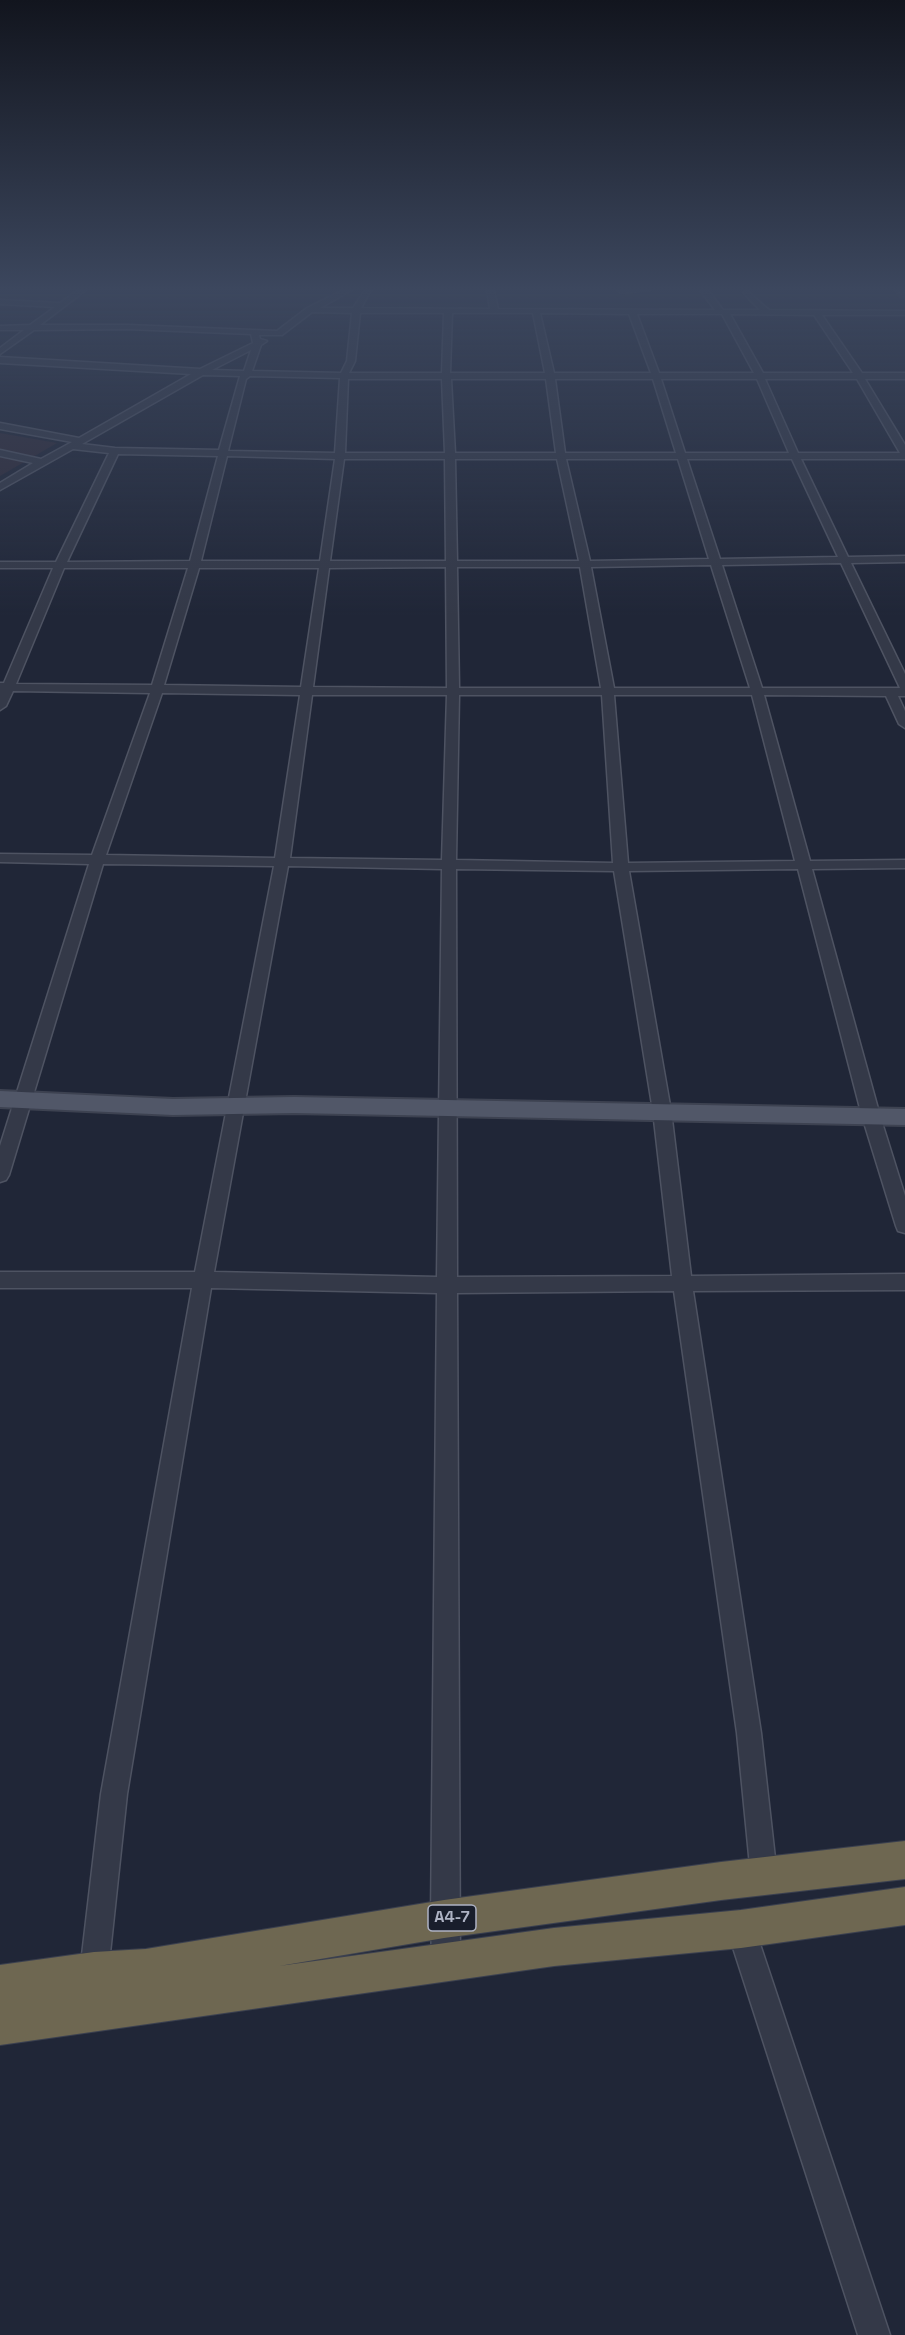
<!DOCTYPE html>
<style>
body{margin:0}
canvas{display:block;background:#202637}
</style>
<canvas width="905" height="2335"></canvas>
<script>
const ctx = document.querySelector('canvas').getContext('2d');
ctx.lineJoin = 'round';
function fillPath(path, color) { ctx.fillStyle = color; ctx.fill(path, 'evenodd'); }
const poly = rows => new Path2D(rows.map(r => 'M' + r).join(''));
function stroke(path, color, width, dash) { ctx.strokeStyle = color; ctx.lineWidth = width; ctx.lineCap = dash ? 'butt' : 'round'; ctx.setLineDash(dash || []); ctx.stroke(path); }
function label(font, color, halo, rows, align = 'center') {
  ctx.font = font + ' "Space Grotesk",sans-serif'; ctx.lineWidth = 6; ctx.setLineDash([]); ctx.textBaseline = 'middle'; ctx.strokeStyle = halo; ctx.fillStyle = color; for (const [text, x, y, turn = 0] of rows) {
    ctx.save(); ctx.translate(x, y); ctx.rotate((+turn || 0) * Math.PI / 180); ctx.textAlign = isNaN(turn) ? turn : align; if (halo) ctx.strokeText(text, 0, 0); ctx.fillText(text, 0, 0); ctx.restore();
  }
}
fillPath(poly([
 [0,433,57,443,0,476]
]), '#2f2b39');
const minor = poly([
 [78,290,86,290,40,325,128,325,277,331,307,308,343,290,352,290,320,308,353,308,365,290,371,290,361,308,490,309,487,290,494,290,498,309,715,310,700,290,708,290,723,310,760,310,743,293,747,291,769,310,905,311,905,315,822,315,862,373,905,373,905,379,865,379,905,445,905,459,801,459,848,557,905,556,905,562,851,563,905,674,905,696,898,696,905,711,905,728,899,724,886,696,764,695,810,861,905,860,905,868,812,869,880,1116,905,1196,905,1233,898,1231,896,1226,862,1116,798,869,629,871,671,1111,691,1276,905,1274,905,1290,693,1291,761,1733,777,1876,773,1885,764,1889,755,1885,751,1876,737,1733,674,1291,457,1293,460,1962,456,1972,446,1976,436,1972,432,1962,431,1919,437,1293,211,1288,127,1794,108,1972,104,1982,94,1986,84,1982,80,1972,101,1794,192,1288,0,1288,0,1272,195,1272,274,866,103,864,9,1175,6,1180,0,1182,0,1146,89,864,0,862,0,854,92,855,150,693,13,691,6,706,0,710,0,683,4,683,53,568,0,568,0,562,56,562,109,453,73,449,0,490,0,483,33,463,0,456,0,450,41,459,72,442,0,429,0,423,79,438,191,374,0,363,0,357,200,369,253,343,251,334,128,329,34,330,0,354,0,348,24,330,0,330,0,326,30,325,55,307,0,304,0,300,60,303,78,290],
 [312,312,352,313,347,361,341,373,252,371,261,345,267,341,260,339,259,335,282,335,312,312],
 [360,313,444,313,442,373,349,373,355,361,360,313],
 [452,313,533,313,545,373,450,373,452,313],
 [540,313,629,314,651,373,554,373,540,313],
 [637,314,722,314,754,373,659,373,637,314],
 [730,314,814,315,853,373,763,373,730,314],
 [251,350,244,371,212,370,251,350],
 [203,375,240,376,219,450,115,448,82,444,203,375],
 [250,376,340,378,335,453,228,451,246,379,250,376],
 [348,379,442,379,445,453,345,453,348,379],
 [451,379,546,379,556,453,455,453,451,379],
 [555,379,653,379,676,453,565,453,555,379],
 [661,379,757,379,789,453,685,453,661,379],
 [765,379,857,379,900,453,798,453,765,379],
 [118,454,218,456,190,561,67,562,118,454],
 [227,456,335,459,320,561,201,561,227,456],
 [344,459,445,459,446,561,330,561,344,459],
 [455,459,557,459,579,561,457,561,455,459],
 [566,459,678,459,709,559,590,561,566,459],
 [687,459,792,459,838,557,720,559,687,459],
 [841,563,900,688,762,688,722,565,841,563],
 [711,565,750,688,614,688,591,567,711,565],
 [446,567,447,688,313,687,329,568,446,567],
 [457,567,580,567,601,688,459,688,457,567],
 [64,568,188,568,152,685,16,684,64,568],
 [199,568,319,568,301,687,164,685,199,568],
 [162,693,300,695,275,858,106,855,162,693],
 [312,695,447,695,442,860,290,858,312,695],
 [459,695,602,695,613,863,456,860,459,695],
 [614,695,752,695,795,861,628,863,614,695],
 [288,866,442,869,437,1277,214,1272,288,866],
 [456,869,614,871,653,1111,672,1276,457,1277,456,869],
 [618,290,650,290,621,293,618,290],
 [741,1915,751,1919,755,1929,890,2335,858,2335,727,1929,731,1919,741,1915]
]);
const major = poly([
 [896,290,905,290,905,298,902,297,896,290],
 [0,1091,173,1099,294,1097,905,1109,905,1125,294,1113,173,1115,0,1107,0,1091]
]);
const highway = poly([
 [905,1841,905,1879,721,1900,444,1938,279,1966,554,1928,741,1910,905,1887,905,1925,741,1948,554,1966,0,2045,0,2005,98,1991,0,2005,0,1965,94,1952,146,1949,444,1900,721,1862,905,1841]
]);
stroke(minor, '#4e5362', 3);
stroke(major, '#3d4251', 4);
stroke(highway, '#3b404f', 2);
fillPath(minor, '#343948');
fillPath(major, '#515768');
fillPath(highway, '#6e6751');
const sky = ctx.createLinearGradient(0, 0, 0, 616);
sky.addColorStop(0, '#12151e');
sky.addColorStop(0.47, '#3c475e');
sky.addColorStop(1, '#3c475e00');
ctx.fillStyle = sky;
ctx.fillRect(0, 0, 905, 616);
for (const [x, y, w] of [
 [452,1918,48]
]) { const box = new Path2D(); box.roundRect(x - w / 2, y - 13, w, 26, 4.5); ctx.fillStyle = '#191e2c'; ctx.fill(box); stroke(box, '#aeb3c4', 1.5); }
label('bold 16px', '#aeb3c4', null, [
 ["A4-7",452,1918]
]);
</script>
